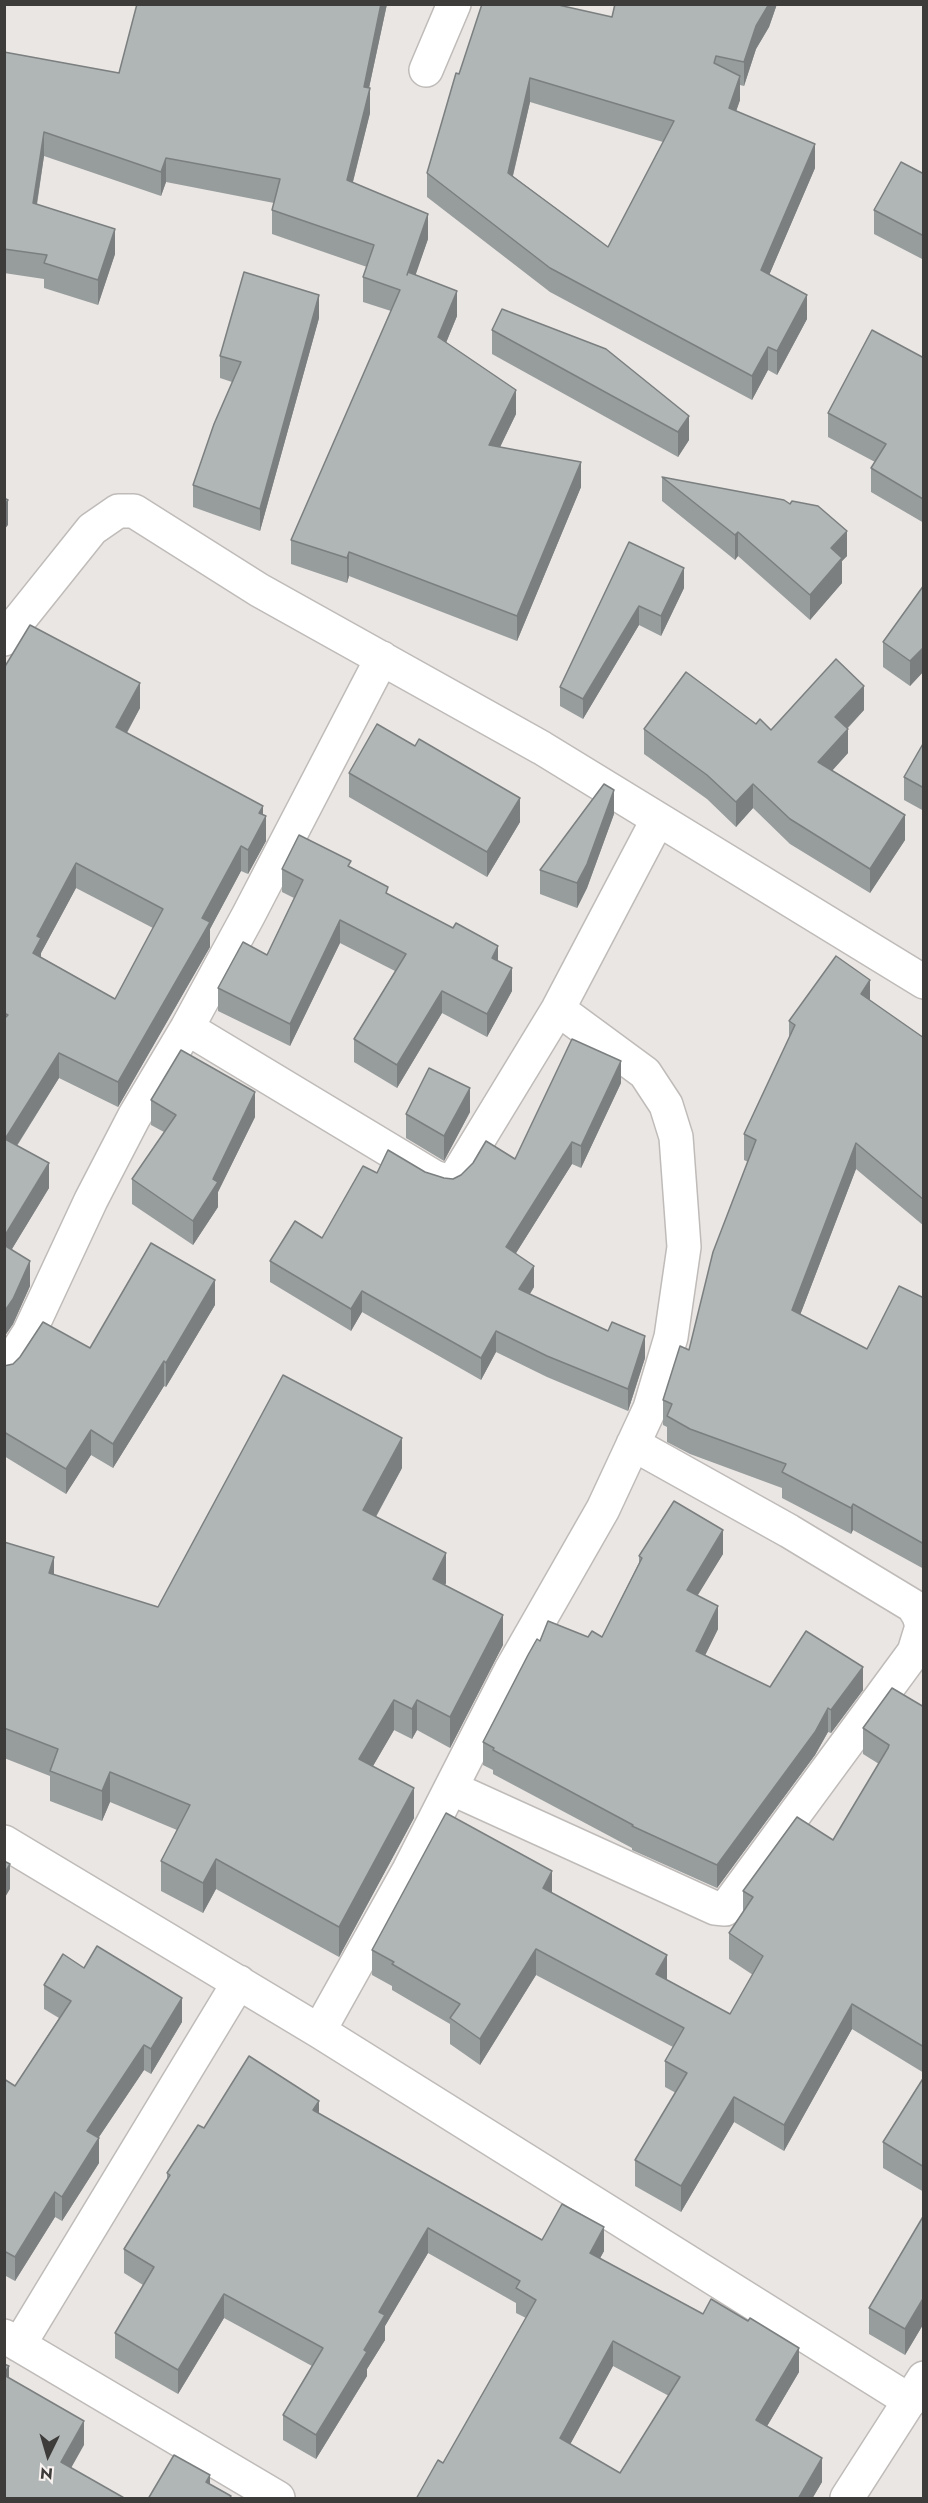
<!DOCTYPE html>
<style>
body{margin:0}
#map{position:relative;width:928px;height:2503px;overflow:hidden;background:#eae6e4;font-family:Jost,sans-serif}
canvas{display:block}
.frame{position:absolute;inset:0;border:6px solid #3e3c3b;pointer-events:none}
.north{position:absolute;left:18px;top:2425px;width:60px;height:60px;-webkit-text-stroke:4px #f8f3f1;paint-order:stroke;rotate:185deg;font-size:16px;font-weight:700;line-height:24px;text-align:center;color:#3e3c3b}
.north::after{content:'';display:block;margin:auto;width:21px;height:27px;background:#3e3c3b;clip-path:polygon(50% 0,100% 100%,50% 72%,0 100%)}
</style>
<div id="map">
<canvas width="928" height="2503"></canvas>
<div class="frame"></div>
<div class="north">N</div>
</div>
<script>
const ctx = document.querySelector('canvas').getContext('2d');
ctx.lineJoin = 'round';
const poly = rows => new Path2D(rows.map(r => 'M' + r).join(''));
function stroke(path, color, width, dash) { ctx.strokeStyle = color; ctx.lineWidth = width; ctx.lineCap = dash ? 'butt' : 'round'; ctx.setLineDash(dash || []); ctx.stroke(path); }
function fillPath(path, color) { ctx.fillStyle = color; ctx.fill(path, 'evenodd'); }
const minor = poly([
 [426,70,454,4],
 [4,639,92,529,118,511,134,511,259,590,542,748,924,982],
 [187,1028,434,1177,449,1182,457,1175,558,1009,658,819],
 [4,1372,29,1333,91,1200,134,1117,187,1028,248,916,382,658],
 [451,1788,715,1908,725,1909,914,1652,922,1626,919,1616,913,1606,789,1531,633,1444],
 [4,1842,319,2031,910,2401],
 [319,2031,409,1870,511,1670,603,1509,650,1408,671,1337,684,1247,676,1137,666,1105,645,1073,558,1009],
 [4,2336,278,2498],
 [19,2345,239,1982]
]);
const tertiary = poly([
 [847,2498,924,2378]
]);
stroke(minor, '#bfbbb9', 36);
stroke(tertiary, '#bfbbb9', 36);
stroke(minor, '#fff', 33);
stroke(tertiary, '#fff', 33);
fillPath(poly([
 [137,4,387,4,369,88,370,113,353,182,428,239,415,275,457,316,446,343,516,414,500,447,581,487,517,641,349,576,347,583,291,564,291,540,391,311,363,302,363,277,367,267,272,234,272,210,274,203,166,182,161,196,44,156,37,205,115,254,98,305,44,288,44,279,4,273,4,52,119,73],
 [615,4,777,4,769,27,756,49,744,86,740,85,740,100,736,111,815,168,769,275,807,319,777,375,768,370,752,400,550,292,427,197,427,173,459,74,612,17],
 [530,102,663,142,608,247,513,176],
 [924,174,924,260,874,234,874,210],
 [319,318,260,531,193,507,193,485,232,382,220,378,220,356],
 [492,330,689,416,689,440,678,457,492,354],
 [924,358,924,523,871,492,871,468,875,462,828,437,828,413],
 [662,477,847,556,842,561,842,583,810,620,738,556,735,560,662,501],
 [629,542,684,588,661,636,639,625,583,719,560,706,560,687],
 [924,585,924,671,910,686,883,667,883,642],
 [4,668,140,708,127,733,263,815,266,841,248,874,241,871,210,929,210,947,118,1107,59,1078,17,1146,49,1188,12,1249,30,1286,13,1324,4,1337],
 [76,888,153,928,115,999,41,957,41,953],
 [864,710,848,728,848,753,832,771,905,840,870,893,790,844,753,808,736,827,707,799,644,754,644,729,756,724,771,730],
 [924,742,924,811,904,800,904,777],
 [349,773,520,822,487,877,349,797],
 [614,814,587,888,577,908,540,894,540,870],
 [351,868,388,894,498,961,512,991,487,1037,442,1013,397,1088,354,1062,354,1039,395,971,340,943,290,1046,218,1011,218,988,267,955,294,898,282,892,282,869],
 [870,1001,924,1038,924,1226,856,1169,800,1315,867,1349,924,1298,924,1569,853,1530,851,1534,782,1498,782,1488,690,1454,667,1442,667,1427,663,1425,663,1400,689,1350,748,1162,744,1160,744,1134,789,1038,789,1021],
 [621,1083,581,1168,572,1164,516,1253,534,1287,530,1294,645,1358,628,1411,547,1377,496,1352,481,1380,362,1312,351,1331,270,1282,270,1261,322,1238,377,1173,425,1172,444,1178,453,1179,515,1159],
 [151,1100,255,1117,218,1192,218,1207,193,1245,132,1204,132,1179,164,1132,151,1125],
 [470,1112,444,1161,406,1138,406,1114],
 [215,1305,166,1387,164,1386,113,1468,91,1455,66,1494,4,1456,4,1366,90,1348],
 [402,1468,376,1517,446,1583,445,1585,503,1645,450,1748,417,1730,412,1739,394,1730,373,1766,414,1818,339,1957,216,1889,203,1913,161,1891,161,1861,177,1830,110,1802,102,1821,50,1801,50,1776,4,1758,4,1542,54,1575,158,1607],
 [723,1554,697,1595,718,1629,705,1655,770,1687,863,1690,831,1733,828,1732,815,1755,717,1888,632,1850,632,1848,493,1774,493,1770,483,1765,483,1742,540,1641,602,1637,639,1563,639,1556],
 [924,1707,924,2073,852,2029,784,2151,734,2122,681,2212,635,2186,635,2160,676,2093,665,2087,665,2061,673,2047,536,1975,480,2065,450,2044,450,2024,392,1990,392,1986,372,1975,372,1950,552,1894,667,1980,730,2014,753,1975,729,1959,729,1933,743,1913,743,1891,833,1840,879,1764,863,1754,863,1728],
 [84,1968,182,2022,151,2074,144,2070,98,2138,99,2163,62,2221,55,2217,15,2281,4,2275,4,2079,15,2086,59,2018,44,2009,44,1985],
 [924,2077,924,2192,883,2168,883,2142],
 [319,2113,542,2240,604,2251,600,2258,799,2372,767,2426,822,2482,812,2499,416,2499,443,2463,526,2318,516,2313,516,2303,428,2253,385,2326,385,2340,367,2369,367,2376,316,2459,283,2440,283,2415,312,2366,224,2318,178,2394,115,2358,115,2333,143,2285,124,2273,124,2249,167,2181,167,2173,204,2128],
 [613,2366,669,2396,620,2473,570,2444],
 [924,2215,924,2323,905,2355,869,2334,869,2308]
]), '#979c9c');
fillPath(poly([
 [381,4,387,4,364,111,364,87],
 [769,4,777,4,769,27,756,49,744,86,744,62,756,26],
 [740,76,740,100,729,132,729,108],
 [530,78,530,102,508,196,508,173],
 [370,88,370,113,347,205,347,180],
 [44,132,44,156,33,228,33,203],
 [815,144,815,168,761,294,761,270],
 [166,158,166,182,161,196,161,172],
 [428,214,428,239,407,300,407,275],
 [115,229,115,254,98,305,98,280],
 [457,291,457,316,438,362,438,337],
 [319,295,319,318,260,531,260,509],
 [807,295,807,319,777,375,777,351],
 [768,347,768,370,752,400,752,376],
 [516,390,516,414,489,470,489,445],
 [689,416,689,440,678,457,678,432],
 [581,462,581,487,517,641,517,616],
 [8,500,8,525,4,530,4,506],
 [847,531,847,556,842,561,842,583,810,620,810,595,831,548],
 [738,532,738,556,735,560,735,535],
 [349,552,349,576,347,583,347,558],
 [684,568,684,588,661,636,661,616],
 [639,606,639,625,583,719,583,699],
 [924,647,924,671,910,686,910,661],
 [140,683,140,708,116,752,116,727],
 [864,686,864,710,835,741,835,717],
 [848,729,848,753,818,786,818,762],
 [753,784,753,808,736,827,736,802],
 [614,790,614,814,587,888,577,908,577,883],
 [520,798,520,822,487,877,487,852],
 [263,806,263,822,266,816,266,841,248,874,248,850,259,813],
 [905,815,905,840,870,893,870,869],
 [241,846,241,871,210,929,210,947,118,1107,118,1082,202,918],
 [76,863,76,888,41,953,41,963,33,953,37,936],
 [340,920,340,943,290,1046,290,1024],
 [498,946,498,969,492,958],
 [512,968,512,991,487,1037,487,1014],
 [870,980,870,1006,861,994],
 [442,991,442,1013,397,1088,397,1065],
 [59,1053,59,1078,5,1164,5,1139],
 [621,1061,621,1083,581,1168,581,1146],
 [470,1088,470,1112,444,1161,444,1136],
 [255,1092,255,1117,218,1192,218,1207,193,1245,193,1221],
 [572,1142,572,1164,506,1269,506,1247],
 [856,1143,856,1169,792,1336,792,1310],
 [49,1163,49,1188,4,1262,4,1237],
 [30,1261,30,1286,13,1324,4,1337,4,1312],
 [534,1266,534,1287,519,1311,519,1289],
 [215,1280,215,1305,166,1387,166,1363],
 [362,1291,362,1312,351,1331,351,1309],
 [496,1331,496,1352,481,1380,481,1358],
 [645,1336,645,1358,628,1411,628,1389],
 [164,1361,164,1386,113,1468,113,1444],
 [91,1430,91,1455,66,1494,66,1469],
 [402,1438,402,1468,363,1540,363,1510],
 [853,1504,853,1530,851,1534,851,1508],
 [723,1530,723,1554,687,1613,687,1590],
 [446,1553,446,1583,433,1610,433,1579],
 [54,1557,54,1587,49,1573],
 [718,1606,718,1629,696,1674,696,1651],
 [503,1615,503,1645,450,1748,450,1717],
 [863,1667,863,1690,831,1733,831,1710],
 [394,1700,394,1730,359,1790,359,1759],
 [417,1700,417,1730,412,1739,412,1709],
 [828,1708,828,1732,815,1755,717,1888,717,1865],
 [110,1772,110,1802,102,1821,102,1791],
 [414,1788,414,1818,339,1957,339,1927],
 [216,1859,216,1889,203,1913,203,1883],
 [10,1864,10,1889,4,1899,4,1874],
 [552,1871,552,1896,543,1888],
 [5,1904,5,1928,4,1930,4,1905],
 [536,1949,536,1975,480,2065,480,2039],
 [667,1955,667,1980,656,1974],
 [182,1998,182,2022,151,2074,151,2049],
 [852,2004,852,2029,784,2151,784,2125],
 [144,2045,144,2070,87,2155,87,2131],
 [734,2097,734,2122,681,2212,681,2186],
 [319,2101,319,2125,313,2110],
 [99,2138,99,2163,62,2221,62,2197],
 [55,2192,55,2217,15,2281,15,2257],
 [604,2227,604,2251,590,2277,590,2253],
 [428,2228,428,2253,385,2326,385,2340,367,2369,367,2376,316,2459,316,2435,364,2350,379,2312],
 [224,2294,224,2318,178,2394,178,2370],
 [924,2297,924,2323,905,2355,905,2329],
 [613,2341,613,2366,560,2463,560,2438],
 [799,2348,799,2372,756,2445,756,2420],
 [9,2366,9,2390,4,2398,4,2374],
 [84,2421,84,2445,61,2486,61,2462],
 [822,2458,822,2482,812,2499,798,2499],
 [210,2475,210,2499,206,2482]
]), '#7b7f7f');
const building = poly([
 [137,4,381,4,364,87,370,88,347,180,428,214,407,275,408,272,457,291,438,337,516,390,489,445,581,462,517,616,349,552,347,558,291,540,400,290,363,277,374,245,272,210,280,179,166,158,161,172,44,132,33,203,115,229,98,280,44,263,47,255,4,249,4,52,119,73,137,4],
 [482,4,554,4,612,17,615,4,769,4,756,26,744,62,716,56,714,63,740,76,729,108,815,144,761,270,807,295,777,351,768,347,752,376,550,268,427,173,456,73,459,74,482,4],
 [530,78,674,121,608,247,508,173,530,78],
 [901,162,924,174,924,236,874,210,901,162],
 [244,272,319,295,260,509,193,485,214,424,241,362,220,356,244,272],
 [502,309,606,349,689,416,678,432,492,330,502,309],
 [872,330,924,358,923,499,871,468,886,444,828,413,872,330],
 [662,477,784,500,790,504,792,501,818,506,847,531,831,548,842,558,810,595,738,532,735,535,662,477],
 [4,498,8,500,4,506,4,498],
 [629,542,684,568,661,616,639,606,583,699,560,687,629,542],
 [924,585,924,647,910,661,883,642,924,585],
 [30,625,140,683,116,727,263,806,259,813,266,816,248,850,241,846,202,918,210,922,118,1082,59,1053,5,1139,49,1163,4,1237,4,1019,8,1015,4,1013,4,668,30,625],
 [76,863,163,909,115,999,33,953,41,938,37,936,76,863],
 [836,659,864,686,835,717,848,729,818,762,905,815,870,869,790,819,753,784,736,802,707,775,644,729,686,672,756,724,760,719,771,730,836,659],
 [377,724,415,746,419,739,520,798,487,852,349,773,377,724],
 [924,742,924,788,904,777,924,742],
 [604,784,614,790,587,864,577,883,540,870,604,784],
 [299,835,351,861,348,866,388,887,386,893,453,928,456,923,498,946,492,958,512,968,487,1014,442,991,397,1065,354,1039,406,954,340,920,290,1024,218,988,243,942,267,955,303,880,282,869,299,835],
 [836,956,870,980,861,994,924,1038,924,1200,856,1143,792,1310,867,1349,899,1286,924,1298,924,1544,853,1504,851,1508,782,1472,786,1464,690,1429,667,1416,672,1404,663,1400,680,1346,689,1350,713,1252,756,1140,744,1134,795,1025,789,1021,836,956],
 [572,1039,621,1061,581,1146,572,1142,506,1247,534,1266,519,1289,608,1331,612,1322,645,1336,628,1389,547,1356,496,1331,481,1358,362,1291,351,1309,270,1261,295,1221,322,1238,363,1166,377,1173,388,1150,425,1172,444,1178,453,1179,461,1175,473,1163,486,1141,515,1159,572,1039],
 [181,1050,255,1092,213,1179,218,1182,193,1221,132,1179,176,1115,151,1100,181,1050],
 [429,1068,470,1088,444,1136,406,1114,429,1068],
 [151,1243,215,1280,166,1363,164,1361,113,1444,91,1430,66,1469,4,1432,4,1366,13,1364,20,1357,43,1322,90,1348,151,1243],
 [4,1245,30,1261,13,1299,4,1312,4,1245],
 [283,1375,402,1438,363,1510,446,1553,433,1579,503,1615,450,1717,417,1700,412,1709,394,1700,359,1759,414,1788,339,1927,216,1859,203,1883,161,1861,190,1805,110,1772,102,1791,50,1771,58,1749,4,1728,4,1542,54,1557,49,1573,158,1607,283,1375],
 [674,1501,723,1530,687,1590,718,1606,696,1651,770,1687,806,1631,863,1667,831,1710,828,1708,815,1732,717,1865,632,1826,633,1825,493,1750,494,1748,483,1742,528,1655,537,1639,540,1641,548,1621,588,1637,592,1631,602,1637,642,1558,639,1556,674,1501],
 [892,1688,924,1707,924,1849,923,1850,924,1851,924,2047,852,2004,784,2125,734,2097,681,2186,635,2160,687,2073,665,2061,684,2028,536,1949,480,2039,450,2018,460,2004,392,1964,394,1962,372,1950,446,1813,552,1871,543,1888,667,1955,656,1974,730,2014,763,1956,729,1933,753,1897,743,1891,797,1817,833,1840,888,1748,889,1745,863,1728,892,1688],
 [4,1861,10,1864,4,1874,4,1861],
 [97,1946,182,1998,151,2049,144,2045,87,2131,99,2138,62,2197,55,2192,15,2257,4,2251,4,2079,15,2086,71,2001,44,1985,63,1954,84,1968,97,1946],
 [249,2056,319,2101,313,2110,542,2240,562,2204,604,2227,590,2253,703,2314,711,2299,748,2321,750,2318,799,2348,756,2420,822,2458,798,2499,416,2499,438,2460,443,2463,536,2300,516,2288,520,2281,428,2228,379,2312,385,2315,364,2350,367,2352,316,2435,283,2415,323,2348,224,2294,178,2370,115,2333,154,2267,124,2249,170,2175,167,2173,198,2125,204,2128,249,2056],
 [613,2341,680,2377,620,2473,560,2438,613,2341],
 [924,2077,924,2167,883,2142,924,2077],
 [924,2215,924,2297,905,2329,869,2308,924,2215],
 [4,2364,9,2366,4,2374,4,2364],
 [4,2375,84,2421,61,2462,126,2499,4,2499,4,2375],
 [174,2455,210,2475,206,2482,231,2496,229,2499,148,2499,174,2455]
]);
fillPath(building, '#b0b5b5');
stroke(building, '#7b7f7f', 1.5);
</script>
